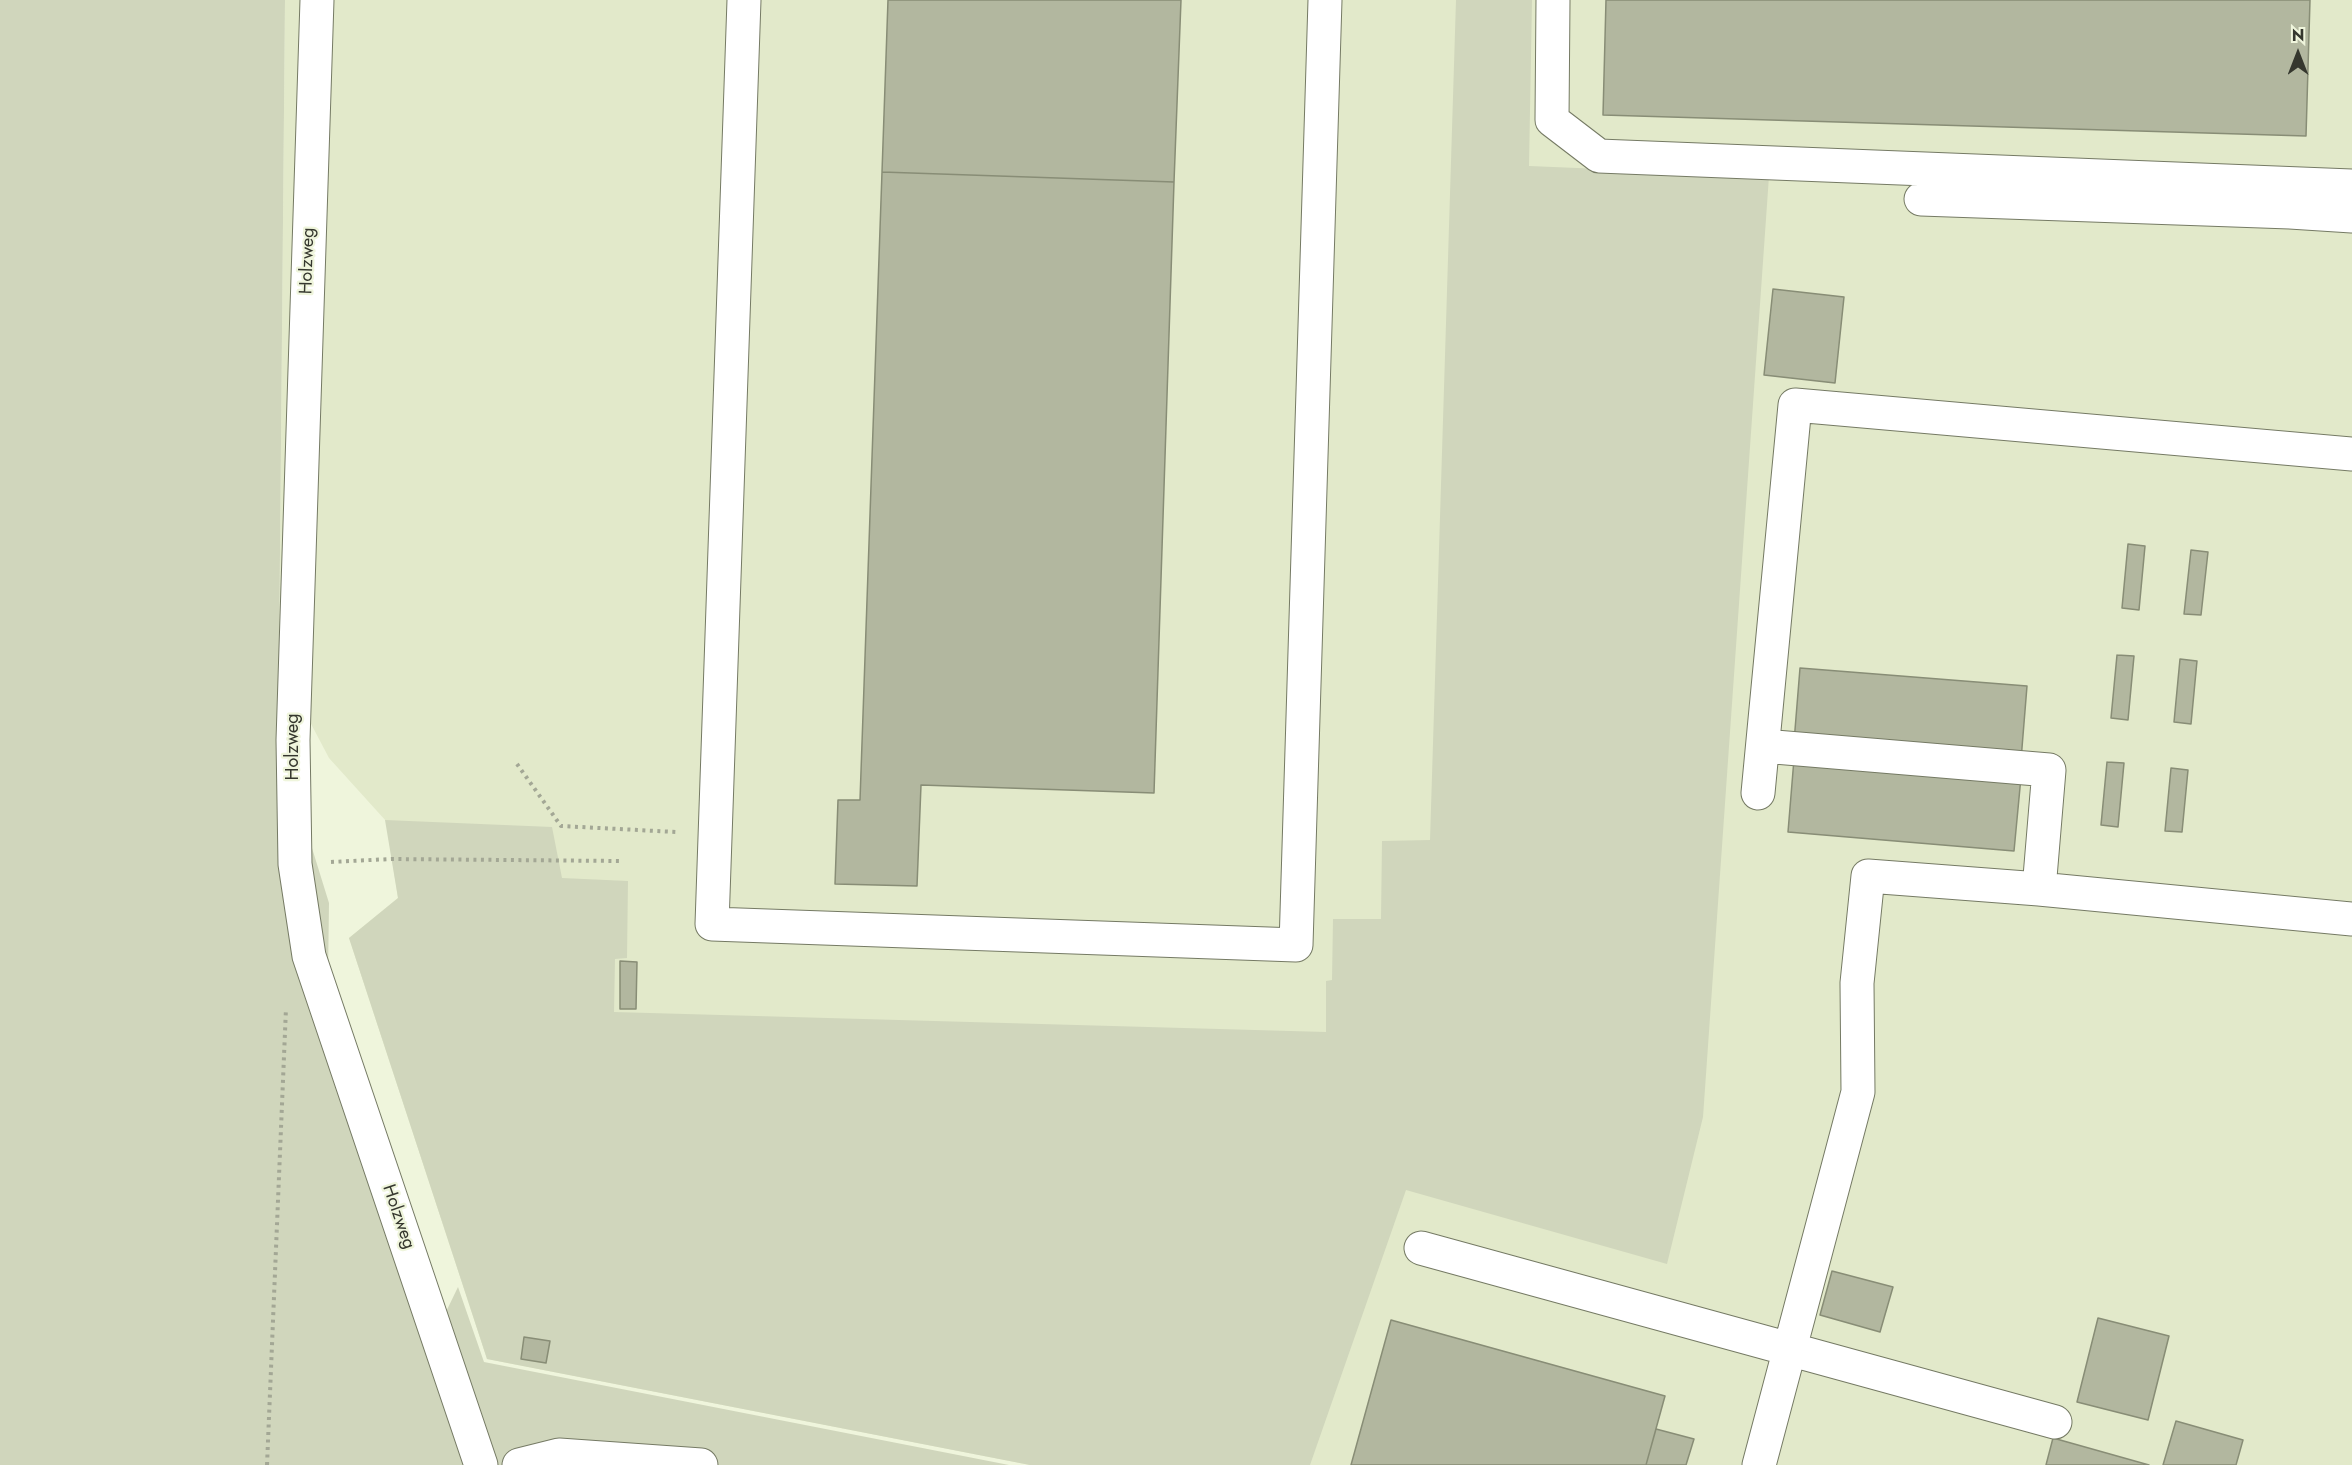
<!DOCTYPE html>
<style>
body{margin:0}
#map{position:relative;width:2352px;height:1465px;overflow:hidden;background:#eff5dc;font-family:Jost,sans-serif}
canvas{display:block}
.north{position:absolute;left:2268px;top:24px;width:60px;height:60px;-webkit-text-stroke:4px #eff5dc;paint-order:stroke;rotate:0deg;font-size:16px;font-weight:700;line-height:24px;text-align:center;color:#35372e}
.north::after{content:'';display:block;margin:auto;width:21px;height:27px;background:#35372e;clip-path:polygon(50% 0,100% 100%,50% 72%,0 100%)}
</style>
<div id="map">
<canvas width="2352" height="1465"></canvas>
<div class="north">N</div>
</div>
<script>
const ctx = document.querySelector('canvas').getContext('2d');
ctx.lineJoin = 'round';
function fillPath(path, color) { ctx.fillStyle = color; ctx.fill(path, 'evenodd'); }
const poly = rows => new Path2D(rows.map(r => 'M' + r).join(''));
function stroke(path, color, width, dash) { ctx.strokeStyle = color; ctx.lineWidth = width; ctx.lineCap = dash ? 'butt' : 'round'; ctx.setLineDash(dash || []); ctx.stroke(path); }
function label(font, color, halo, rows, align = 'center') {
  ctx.font = font + ' Jost,sans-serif'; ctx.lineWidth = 4.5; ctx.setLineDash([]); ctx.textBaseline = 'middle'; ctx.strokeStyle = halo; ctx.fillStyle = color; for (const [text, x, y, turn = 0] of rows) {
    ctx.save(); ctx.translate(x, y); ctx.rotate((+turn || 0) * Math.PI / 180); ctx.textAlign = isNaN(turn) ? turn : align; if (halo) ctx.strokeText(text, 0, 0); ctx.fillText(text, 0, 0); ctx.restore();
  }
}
fillPath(poly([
 [285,0,2352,0,2352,1465,1030,1465,487,1359,349,938,398,898,386,821,329,758,279,663]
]), '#e2e9ca');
fillPath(poly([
 [0,0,285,0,279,663,303,819,329,903,328,976,443,1318,458,1287,484,1362,1009,1465,0,1465],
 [1456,0,1532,0,1529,166,1769,176,1703,1117,1667,1264,1406,1190,1310,1465,1030,1465,487,1359,349,938,398,898,385,820,552,827,562,878,628,881,627,958,615,959,614,1012,1326,1032,1326,981,1332,980,1333,919,1381,919,1382,841,1430,840]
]), '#d0d6bc');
const building = poly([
 [888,0,1181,0,1174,182,882,172,888,0],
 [1606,0,2310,0,2306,136,1603,115,1606,0],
 [882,172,1174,182,1154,793,921,785,917,886,835,884,838,800,860,800,882,172],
 [1773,289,1844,297,1835,383,1764,375,1773,289],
 [2128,544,2145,546,2139,610,2122,608,2128,544],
 [2191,550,2208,552,2201,615,2184,614,2191,550],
 [2117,655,2134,656,2128,720,2111,718,2117,655],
 [2180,659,2197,661,2191,724,2174,722,2180,659],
 [1800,668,2027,686,2021,760,1794,742,1800,668],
 [1794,759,2021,777,2014,851,1788,832,1794,759],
 [2107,762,2124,763,2118,827,2101,825,2107,762],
 [2171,768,2188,770,2182,832,2165,831,2171,768],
 [620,961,637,962,636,1009,620,1009,620,961],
 [1832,1271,1893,1287,1880,1332,1820,1315,1832,1271],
 [2098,1318,2169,1336,2148,1420,2077,1402,2098,1318],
 [1391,1320,1665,1396,1646,1465,1351,1465,1391,1320],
 [524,1337,550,1341,546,1363,521,1359,524,1337],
 [2176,1421,2243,1440,2236,1465,2163,1465,2176,1421],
 [1656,1429,1694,1439,1686,1465,1646,1465,1656,1429],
 [2053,1438,2149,1465,2046,1465,2053,1438]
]);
fillPath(building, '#b2b79f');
stroke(building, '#888d76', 1.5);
const minor = poly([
 [317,0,293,740,295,864,309,956,481,1465],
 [744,0,712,924,1296,945,1325,0],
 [1553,0,1552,120,1599,156,2352,186],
 [1921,199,2290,212,2352,216],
 [1763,746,2049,770,2039,889,2352,919],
 [1758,793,1795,405,2352,454],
 [1421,1248,2055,1422],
 [519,1465,559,1455,701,1465],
 [1759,1465,1858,1092,1857,983,1868,876,2039,889]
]);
stroke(minor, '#757a64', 35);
stroke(poly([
 [517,764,561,826,676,832,679,831],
 [331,862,391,859,621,861],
 [267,1465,286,1008]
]), '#a3a795', 4, [3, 4.5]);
stroke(minor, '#fff', 33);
label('18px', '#35372e', '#eff5dc', [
 ["Holzweg",308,261,-88],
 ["Holzweg",294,747,-90],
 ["Holzweg",398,1217,71]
]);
</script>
